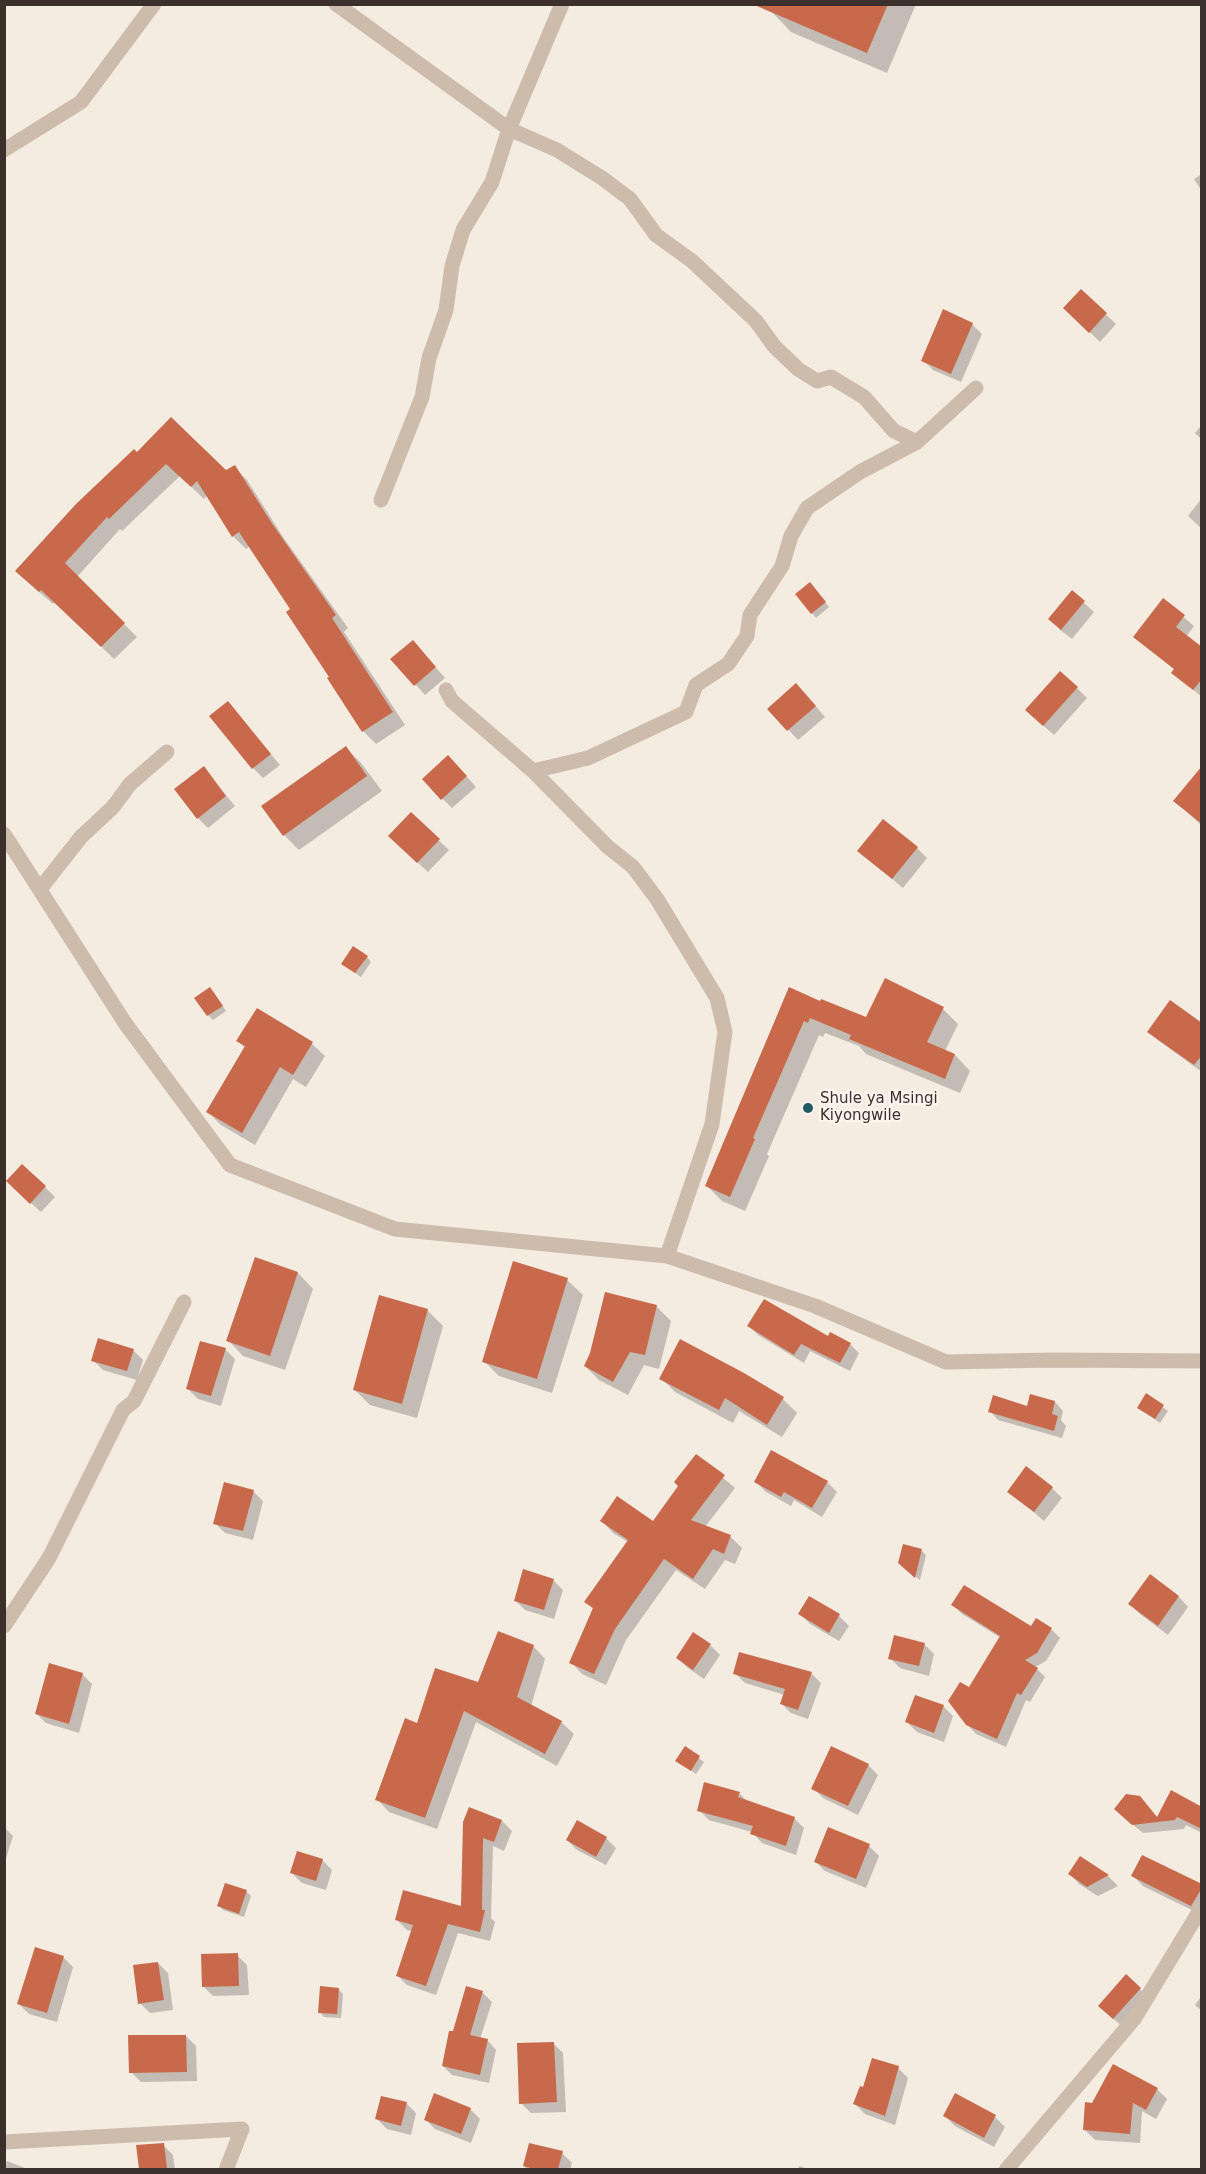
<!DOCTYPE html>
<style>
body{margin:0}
#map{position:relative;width:1206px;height:2174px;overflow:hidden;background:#f4ebe1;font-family:"DejaVu Sans",sans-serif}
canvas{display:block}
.frame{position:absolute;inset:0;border:6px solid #3b302b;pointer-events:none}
</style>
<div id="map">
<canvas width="1206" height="2174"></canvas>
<div class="frame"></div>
</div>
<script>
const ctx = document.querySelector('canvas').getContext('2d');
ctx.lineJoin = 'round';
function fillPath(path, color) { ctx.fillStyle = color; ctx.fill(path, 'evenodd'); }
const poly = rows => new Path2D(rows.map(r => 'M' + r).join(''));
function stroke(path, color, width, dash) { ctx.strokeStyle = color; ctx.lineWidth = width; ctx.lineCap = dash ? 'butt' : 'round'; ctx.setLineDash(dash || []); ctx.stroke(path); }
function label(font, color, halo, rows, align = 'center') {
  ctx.font = font + ' "DejaVu Sans",sans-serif'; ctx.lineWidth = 5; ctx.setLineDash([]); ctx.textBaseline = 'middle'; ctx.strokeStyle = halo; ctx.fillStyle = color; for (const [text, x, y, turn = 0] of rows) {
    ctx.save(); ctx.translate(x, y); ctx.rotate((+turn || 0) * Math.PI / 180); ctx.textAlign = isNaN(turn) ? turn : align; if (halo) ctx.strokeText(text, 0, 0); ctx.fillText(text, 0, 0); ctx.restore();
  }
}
fillPath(poly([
 [774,4,916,4,887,73,791,32,771,11],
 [1202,174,1202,191,1194,179],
 [1081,291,1116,324,1100,342,1075,318],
 [972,324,982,334,961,382,933,370,923,360],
 [1202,425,1202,440,1195,433],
 [137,454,226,472,234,467,247,480,283,537,348,628,344,632,405,725,376,744,363,731,292,610,250,546,246,549,233,536,208,495,204,499,180,476,122,531,120,529,77,577,137,637,114,659,55,601,53,604,30,584],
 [1202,498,1202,529,1188,516],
 [814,589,829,607,816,618,812,613],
 [1072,592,1094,612,1072,639,1059,629],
 [1163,600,1194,626,1186,637,1202,649,1202,697,1173,673,1175,670,1135,636],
 [422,652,445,678,425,695,393,659],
 [1077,688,1087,698,1054,735,1037,720],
 [806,695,825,717,798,740,769,709],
 [228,703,280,765,263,778,253,768],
 [345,747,361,763,382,791,299,850,284,835],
 [458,767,476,787,452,808,442,798],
 [203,768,235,806,208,828,198,818],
 [1202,768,1202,826,1175,801],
 [411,814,449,850,428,872,400,846],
 [917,848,927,858,903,888,859,851],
 [367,957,371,962,361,977,348,968],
 [790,989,821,1003,867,1018,943,1009,958,1024,945,1051,955,1055,970,1071,960,1093,866,1054,859,1046,825,1033,823,1037,819,1035,767,1154,769,1156,745,1211,722,1201,707,1186],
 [214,993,226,1011,213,1020,208,1015],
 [257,1010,312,1044,325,1056,306,1087,293,1079,255,1145,221,1125,208,1112,245,1048,238,1041],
 [1202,1025,1202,1072,1159,1041,1149,1032],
 [45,1187,55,1197,41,1212,18,1191],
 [256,1259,298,1273,313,1289,285,1370,243,1356,228,1340],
 [567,1280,583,1295,552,1393,499,1376,484,1361],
 [606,1294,657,1307,671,1321,659,1369,644,1365,628,1395,599,1380,585,1366,592,1354],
 [427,1310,443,1326,417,1418,370,1405,355,1390],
 [749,1326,829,1338,850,1344,859,1353,850,1371,810,1351,804,1363,758,1335],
 [225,1349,235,1359,221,1406,198,1399,188,1389],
 [133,1350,143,1360,137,1380,103,1370,93,1360],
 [661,1378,783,1399,797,1413,782,1437,739,1411,733,1423,675,1392],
 [1146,1395,1168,1411,1160,1423,1138,1407],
 [1055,1402,1063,1411,1061,1420,1066,1426,1062,1438,998,1420,990,1411,1028,1408],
 [697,1456,735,1488,705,1527,730,1536,742,1548,735,1564,725,1560,705,1589,676,1570,626,1640,606,1685,582,1674,571,1662,594,1610,586,1602,628,1542,613,1533,602,1521,653,1523,680,1487],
 [756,1482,827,1482,837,1492,822,1517,794,1500,791,1506,766,1492],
 [1052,1488,1062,1498,1044,1521,1009,1491],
 [253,1491,263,1501,253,1540,225,1533,215,1523],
 [921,1550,926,1555,920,1580,905,1568],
 [1150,1577,1179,1597,1188,1607,1168,1635,1140,1614,1130,1604],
 [553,1580,563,1590,554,1619,525,1610,515,1600],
 [953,1605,1031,1628,1051,1629,1060,1638,1046,1661,1035,1667,1045,1677,1030,1702,1026,1700,1006,1747,976,1734,967,1724,970,1689,1001,1638,962,1614],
 [800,1614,839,1616,849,1626,839,1641,810,1624],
 [924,1644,934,1654,929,1676,900,1668,890,1658],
 [710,1645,720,1655,704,1679,688,1668,678,1658],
 [533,1646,545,1659,531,1706,561,1722,574,1734,557,1766,476,1722,437,1829,389,1812,377,1799,418,1725],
 [735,1673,811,1673,821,1683,808,1719,791,1713,781,1703,785,1695,745,1683],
 [82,1674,92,1684,79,1733,46,1723,36,1713],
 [943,1706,953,1716,944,1742,917,1732,907,1722],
 [685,1748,704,1762,696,1774,677,1760],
 [868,1765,878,1775,858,1815,823,1798,813,1788],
 [739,1793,748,1802,794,1818,804,1828,796,1855,762,1843,752,1832,709,1820,699,1810],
 [470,1809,502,1821,512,1831,504,1851,493,1846,491,1918,495,1922,490,1941,458,1933,436,1995,407,1985,397,1975,413,1931,407,1930,397,1920,462,1908],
 [1202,1809,1202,1833,1186,1825,1184,1829,1143,1833,1125,1818,1158,1818],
 [4,1827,13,1836,4,1865],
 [606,1838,616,1848,606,1865,577,1850,567,1840],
 [869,1846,879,1856,866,1888,825,1871,815,1861],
 [1080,1858,1108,1876,1118,1886,1098,1896,1079,1884,1070,1874],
 [322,1860,332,1870,326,1890,302,1883,292,1873],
 [1133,1876,1202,1886,1202,1915,1143,1886],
 [226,1885,247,1892,251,1896,244,1917,223,1910,219,1905],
 [237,1955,247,1965,249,1995,213,1996,203,1986],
 [63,1957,73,1967,57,2022,29,2014,19,2004],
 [158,1963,168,1973,173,2010,150,2013,140,2003],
 [467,1988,483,1993,492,2002,480,2039,487,2040,496,2050,489,2083,452,2075,443,2066],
 [338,1989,343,1994,341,2018,324,2017,320,2012],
 [1140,1989,1150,1999,1124,2028,1110,2016],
 [1202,1995,1202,2011,1195,2005],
 [186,2036,196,2046,197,2081,141,2082,131,2072],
 [553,2043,563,2053,566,2112,531,2113,521,2103],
 [898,2068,908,2078,895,2125,865,2114,855,2104,864,2089],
 [1157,2089,1167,2099,1156,2119,1142,2111,1140,2143,1095,2140,1085,2130],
 [956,2095,995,2117,1005,2127,994,2147,955,2126,945,2116],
 [406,2103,416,2113,411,2135,387,2129,377,2119],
 [470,2109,480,2119,471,2143,435,2129,425,2119],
 [163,2145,173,2155,175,2170,141,2170,138,2146],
 [562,2153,572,2163,570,2170,528,2170,524,2166],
 [7,2161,30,2170,4,2170],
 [799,2166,811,2170,798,2170]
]), '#0003');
fillPath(poly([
 [752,4,888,4,867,53],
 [1081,289,1107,313,1089,333,1063,308],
 [943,309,973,323,951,374,921,361],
 [171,417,226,470,235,465,271,522,336,615,332,618,393,712,362,732,327,678,329,677,286,612,290,609,239,532,232,537,197,481,191,487,166,464,109,519,107,517,65,563,125,623,101,647,41,590,39,592,15,571,76,504,134,449,137,452],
 [810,582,826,602,811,614,795,594],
 [1072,590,1085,601,1061,630,1048,619],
 [1163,598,1185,615,1176,627,1202,647,1202,679,1193,690,1171,673,1174,669,1133,637],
 [413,640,436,667,414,686,390,659],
 [1060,671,1078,687,1043,726,1025,710],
 [796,683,816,706,787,731,767,709],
 [228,701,271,754,252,769,209,716],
 [346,746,367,776,283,836,261,806],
 [448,755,467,776,441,800,422,779],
 [204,766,226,796,197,819,174,789],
 [1202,766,1202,824,1173,801],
 [411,812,440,839,417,863,388,836],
 [883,819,918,847,892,879,857,851],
 [353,946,368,956,355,973,341,964],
 [885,978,944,1007,927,1042,955,1054,945,1079,849,1039,851,1035,810,1018,808,1023,804,1021,753,1138,755,1139,730,1197,705,1186,789,987,820,1001,821,999,866,1017],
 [210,987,223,1006,207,1016,194,998],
 [1170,1000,1202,1023,1202,1055,1194,1065,1147,1032],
 [257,1008,313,1042,293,1075,280,1067,242,1133,206,1112,245,1046,236,1041],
 [22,1164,46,1186,30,1204,6,1181],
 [255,1257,298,1272,270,1356,226,1341],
 [513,1261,568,1278,537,1379,482,1362],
 [605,1292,657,1305,645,1355,630,1352,613,1382,584,1366,590,1353],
 [379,1295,428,1309,402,1404,353,1390],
 [764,1299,828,1336,830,1332,851,1343,840,1363,801,1344,794,1355,747,1326],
 [98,1338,134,1349,127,1371,91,1361],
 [680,1339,744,1373,784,1397,767,1425,725,1398,719,1410,659,1379],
 [200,1341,226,1348,211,1396,186,1389],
 [1146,1393,1164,1405,1155,1419,1137,1408],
 [1030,1394,1055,1401,1052,1414,1058,1416,1054,1431,988,1412,993,1395,1027,1406],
 [771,1450,828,1481,812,1508,784,1492,781,1497,754,1482],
 [696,1454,725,1475,691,1520,731,1535,724,1554,713,1549,693,1579,664,1559,615,1629,594,1674,569,1663,593,1608,584,1602,628,1540,600,1521,617,1496,653,1521,678,1486,674,1482],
 [1026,1466,1053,1487,1034,1512,1007,1492],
 [224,1482,254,1490,243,1531,213,1524],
 [903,1544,922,1549,915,1578,898,1563],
 [523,1569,554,1579,544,1610,514,1601],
 [1150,1574,1179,1596,1158,1626,1128,1604],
 [964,1585,1031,1626,1036,1618,1052,1628,1037,1653,1025,1660,1038,1668,1021,1695,1017,1693,997,1739,966,1725,948,1701,960,1682,969,1687,1000,1636,951,1605],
 [809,1596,840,1614,829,1633,798,1614],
 [498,1631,534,1645,517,1697,562,1721,545,1754,464,1711,425,1818,375,1800,405,1718,417,1723,435,1668,478,1682],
 [693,1632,711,1644,693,1670,676,1658],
 [894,1635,925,1643,919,1666,888,1659],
 [739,1652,812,1672,798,1710,780,1704,785,1689,733,1674],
 [49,1663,83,1673,69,1724,35,1714],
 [915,1695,944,1705,934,1733,905,1722],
 [685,1746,700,1756,691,1771,675,1761],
 [831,1746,869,1764,848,1806,811,1789],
 [704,1782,740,1792,738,1797,795,1817,786,1846,750,1834,753,1826,697,1811],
 [1171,1790,1202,1807,1202,1829,1177,1817,1175,1820,1132,1825,1114,1809,1126,1794,1140,1796,1157,1817],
 [469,1807,502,1820,494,1842,483,1838,482,1910,485,1910,480,1932,448,1924,426,1986,396,1976,413,1925,395,1920,403,1890,461,1906,463,1822],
 [577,1820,607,1837,596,1857,566,1840],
 [828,1827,870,1844,856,1879,814,1862],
 [297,1851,323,1859,316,1881,290,1873],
 [1142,1855,1202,1884,1202,1888,1191,1906,1131,1876],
 [1080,1856,1109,1875,1087,1887,1068,1874],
 [225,1883,247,1890,239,1914,217,1906],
 [35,1947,64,1956,47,2013,17,2004],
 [238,1953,239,1986,202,1987,201,1954],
 [158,1962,164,2000,138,2004,133,1965],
 [1126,1974,1141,1988,1113,2019,1098,2006],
 [320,1986,339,1988,337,2014,318,2013],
 [466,1986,483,1991,470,2035,488,2039,480,2075,442,2066,449,2031,453,2031],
 [128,2035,186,2035,187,2072,129,2073],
 [554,2042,557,2102,519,2104,517,2043],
 [872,2058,899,2066,885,2116,853,2104,860,2086,863,2087],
 [1113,2064,1158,2088,1146,2110,1133,2103,1130,2134,1083,2130,1085,2102,1092,2103],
 [434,2093,471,2108,461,2134,424,2120],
 [955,2093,996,2115,984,2138,943,2116],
 [381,2096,407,2102,401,2126,375,2119],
 [164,2143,167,2169,139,2169,136,2145],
 [529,2143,563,2151,558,2169,535,2169,523,2166]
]), '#c8694b');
stroke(poly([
 [336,4,509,129,562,4],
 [4,150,81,102,154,4],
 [381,500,422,397,429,358,446,310,452,266,463,230,492,182,509,129,557,150,602,178,630,199,656,235,692,261,756,321,774,346,798,369,817,381,831,377,864,397,894,431,917,442,976,388],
 [446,690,452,701,533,771,608,847,633,867,657,899,717,998,725,1032,712,1124,667,1256],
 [533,771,588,758,686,712,696,685,728,664,747,636,750,615,782,566,791,536,807,508,860,472,917,442],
 [4,834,125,1023,230,1165,395,1229,667,1256,815,1306,946,1362,1052,1360,1202,1361],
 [40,889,81,837,113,807,130,784,167,752],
 [4,1626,49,1558,123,1410,134,1401,184,1302],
 [4,2142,242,2129,226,2170],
 [1006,2170,1134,2019,1202,1907]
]), '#cdbbac', 15);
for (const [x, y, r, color] of [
 [808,1108,6,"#1f5a5e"]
]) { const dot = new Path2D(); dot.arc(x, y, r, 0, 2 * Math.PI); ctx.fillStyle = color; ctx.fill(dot); stroke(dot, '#fbf5ee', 2); }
label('15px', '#3b302b', '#fbf5ee', [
 ["Shule ya Msingi",820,1099],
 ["Kiyongwile",820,1116]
], 'left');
</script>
